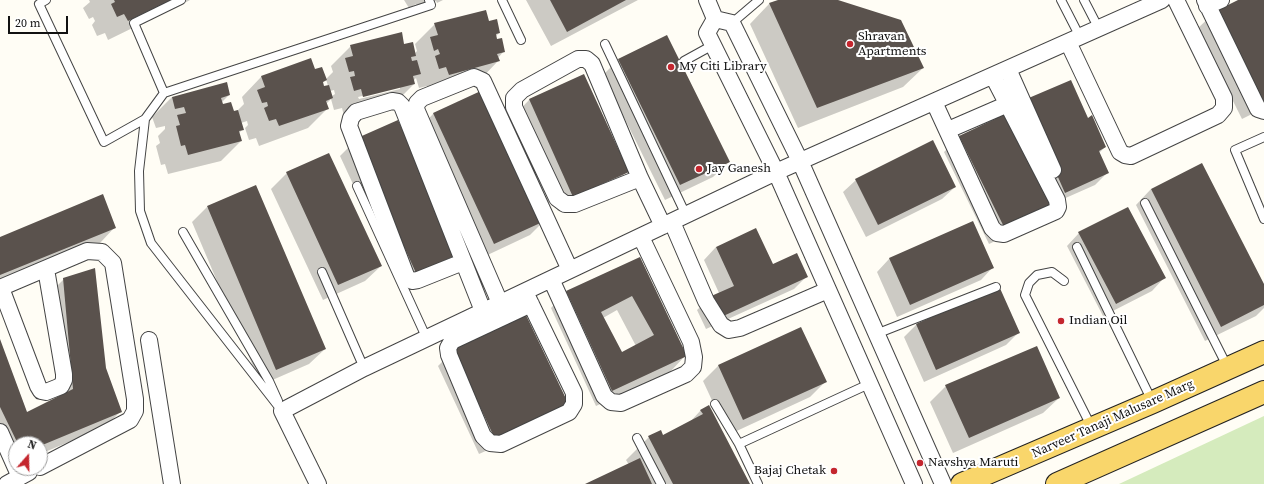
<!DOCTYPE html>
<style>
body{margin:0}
#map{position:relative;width:1264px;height:484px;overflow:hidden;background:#fffdf5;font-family:"Source Serif 4",serif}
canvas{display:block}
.north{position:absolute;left:8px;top:436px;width:40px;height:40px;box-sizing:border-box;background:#fff;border:1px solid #a0a0a0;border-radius:50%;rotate:20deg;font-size:11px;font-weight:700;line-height:16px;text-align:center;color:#111}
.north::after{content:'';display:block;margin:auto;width:14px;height:18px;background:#c4262e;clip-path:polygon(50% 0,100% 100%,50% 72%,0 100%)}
.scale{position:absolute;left:8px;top:16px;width:60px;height:18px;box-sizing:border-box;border:2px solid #111;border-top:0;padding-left:5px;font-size:12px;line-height:14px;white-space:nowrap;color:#111;-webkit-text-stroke:3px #fff;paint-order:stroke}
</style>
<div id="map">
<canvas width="1264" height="484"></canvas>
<div class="north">N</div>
<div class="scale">20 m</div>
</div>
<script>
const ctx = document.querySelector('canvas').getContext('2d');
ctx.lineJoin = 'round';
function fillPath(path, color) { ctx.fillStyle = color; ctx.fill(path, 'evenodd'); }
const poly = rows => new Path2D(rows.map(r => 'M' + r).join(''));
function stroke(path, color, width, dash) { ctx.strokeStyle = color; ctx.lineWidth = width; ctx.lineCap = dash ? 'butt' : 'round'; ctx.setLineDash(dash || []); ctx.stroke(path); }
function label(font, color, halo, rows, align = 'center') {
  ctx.font = font + ' "Source Serif 4",serif'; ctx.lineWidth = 4; ctx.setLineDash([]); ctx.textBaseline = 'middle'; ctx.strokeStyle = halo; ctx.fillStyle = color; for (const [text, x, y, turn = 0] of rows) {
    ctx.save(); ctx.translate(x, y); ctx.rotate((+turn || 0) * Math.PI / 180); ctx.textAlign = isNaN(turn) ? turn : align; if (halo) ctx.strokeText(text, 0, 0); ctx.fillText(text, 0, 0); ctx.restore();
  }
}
fillPath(poly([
 [1264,416,1264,484,1119,484]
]), '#d5ebbd');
fillPath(poly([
 [89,0,172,0,155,17,108,40,105,33,97,36,92,25,95,21,93,17,89,19,83,8,90,2],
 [176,0,190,0,179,6],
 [404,0,443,0,437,3,436,1,420,12,416,4,409,8],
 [526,0,638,0,551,46],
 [782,0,835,0,923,68,903,87,798,128,750,24,769,4],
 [1240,0,1264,0,1264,108,1242,119,1197,29,1213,14],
 [488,22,499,33,495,37,504,51,498,58,498,61,479,81,429,94,427,86,419,88,416,78,413,81,414,84,394,104,344,116,342,108,334,110,331,99,326,104,328,108,308,128,259,146,256,138,249,140,245,128,248,125,247,121,241,123,243,129,239,133,241,141,221,161,168,174,165,164,161,165,156,146,160,143,158,136,165,129,165,126,156,128,152,117,172,97,229,95,221,103,222,105,233,112,238,110,244,104,242,97,261,77,314,71,326,79,333,72,331,66,351,46,404,45,414,54,417,51,415,44,435,24],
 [326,79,328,86,323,88,322,83],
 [400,87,400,89,359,99,358,97],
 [334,90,335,94,332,96,330,91],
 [619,59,729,162,713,177,665,200,603,75],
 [584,76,627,171,612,187,558,211,514,116,529,100],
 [485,90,546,219,530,235,479,259,418,130,433,114],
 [993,113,1035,222,989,244,944,152,960,137,979,127],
 [1012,114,1087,119,1105,147,1099,153,1107,173,1095,185,1052,204],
 [356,140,458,254,442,269,401,288,340,156],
 [287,173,381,266,365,281,323,300,271,189],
 [856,180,955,187,942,199,866,237,843,192],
 [1151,189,1264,286,1264,308,1256,316,1205,341,1136,205],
 [207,207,325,349,309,364,261,385,192,222],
 [972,222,993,267,981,280,897,317,877,272,889,259],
 [115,227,100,243,0,284,0,238],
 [1079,233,1164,278,1152,291,1103,316,1067,246],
 [716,247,772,265,807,276,794,289,706,329,697,310,710,298,719,293,704,260],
 [640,258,685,356,670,372,596,406,551,308,566,292],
 [617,310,636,346,622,353,603,318],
 [64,279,105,369,121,411,105,427,40,454,40,444,16,444,16,464,7,468,0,454,0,341,27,413,57,398,48,295],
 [999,288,1019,332,1006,345,924,382,904,337,916,325],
 [801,328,825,382,810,397,728,435,703,381,718,366],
 [454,350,552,421,479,454,438,366],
 [946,386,1059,398,1043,413,953,453,930,402],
 [701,410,749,484,588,484,629,465,626,460,649,437,663,436,689,423]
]), '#0003');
fillPath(poly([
 [114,0,171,0,128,21,124,14,117,17,111,4,115,2],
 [550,0,626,0,567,32],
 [778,0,838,0,901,20,924,68,817,108,769,3],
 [1238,0,1264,0,1264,101,1258,104,1212,13],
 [486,10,489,21,497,19,500,33,496,34,497,39,502,38,505,52,497,54,500,61,449,75,446,67,439,69,435,56,440,54,438,49,434,51,430,37,438,35,434,23],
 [402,32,404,44,413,42,416,56,411,57,412,61,417,60,421,74,413,76,415,84,363,97,361,89,354,91,350,77,355,76,354,71,349,72,345,58,353,56,350,45],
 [667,35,730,162,680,185,618,59],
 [311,58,315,69,322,67,327,80,323,82,324,86,329,85,333,98,326,101,329,109,279,126,276,119,269,121,264,108,268,106,267,102,262,103,257,90,265,87,261,76],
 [584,74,629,172,573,197,529,99],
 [1071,80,1088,118,1092,115,1106,147,1099,151,1109,173,1065,193,1024,100],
 [227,82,230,95,221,98,223,104,231,102,234,111,238,110,244,130,239,131,242,141,188,155,185,145,181,146,176,126,180,125,177,115,186,113,184,107,175,109,172,97],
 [485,89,547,220,494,244,433,113],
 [1003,107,1052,206,1005,229,959,136,995,119,993,113],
 [398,120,459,254,416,273,355,139],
 [933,140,956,187,878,225,855,179],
 [329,153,382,266,338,285,286,172],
 [1202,163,1264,284,1264,305,1221,327,1151,189],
 [256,185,326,349,276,370,207,206],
 [103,194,116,228,0,275,0,237],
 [1128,207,1166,278,1116,304,1078,232],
 [973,221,994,268,910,305,889,258],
 [756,228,773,264,797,253,808,277,719,318,709,297,734,286,716,247],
 [640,257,687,356,612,391,566,291],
 [632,296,654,335,622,352,601,312],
 [95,268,106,368,122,412,40,446,40,444,18,444,0,407,0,339,27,412,73,389,63,278],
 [999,286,1020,333,936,370,916,324],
 [526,315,569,405,495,439,453,349],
 [801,327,827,382,743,420,718,365],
 [1037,346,1060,398,969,438,945,385],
 [709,405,750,484,673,484,648,436,661,430,663,435,703,414,700,410],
 [640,458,652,484,585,484]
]), '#5a524d');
const service = poly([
 [46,0,39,4,104,142,145,119,164,93,431,5,429,0],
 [502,0,521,40],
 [1061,0,1080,37],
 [1084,0,1099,29],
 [732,23,759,0],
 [605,44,686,215],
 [684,61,713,45],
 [164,93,134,23,181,0],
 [145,119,139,171,140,211,151,243,282,411],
 [1264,137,1235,150,1264,219],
 [357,186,427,339],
 [1145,203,1228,368],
 [183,232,269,381,278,401],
 [1077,247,1152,401],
 [322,272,364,368],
 [1064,281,1052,272,1037,275,1029,283,1025,295,1092,428],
 [876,334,996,287],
 [715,404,739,444,758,484],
 [637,438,661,484],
 [739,444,869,384]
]);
const minor = poly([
 [707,0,715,19],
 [1205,0,1258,109,1264,111],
 [1207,6,1221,0],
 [715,19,732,23,800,161,943,484],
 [715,19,707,33,776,172,914,484],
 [1068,42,1120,152,1125,155,1131,156,1218,115,1224,108,1224,98,1176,0],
 [1008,69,1053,170],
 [934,102,992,228,997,233,1004,234,1056,211,1058,207,1057,200,993,76],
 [948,130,1008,104],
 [640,178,575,204,565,204,557,198,514,107,514,98,522,90,578,59,586,59,592,64,640,178,663,226],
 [672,222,706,301,721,325,729,330,740,328,828,290],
 [463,262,418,280,412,281,407,278,349,126,351,118,356,112,392,101,398,102,402,106,483,311],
 [551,279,604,396,611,402,621,403,686,374,693,367,694,357,691,342,641,237],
 [0,288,87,251,102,252,113,263,135,399,135,411,130,420,40,467],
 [1,288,38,386,41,391,46,392,61,386,64,380,64,374,46,269],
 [525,292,574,393,574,404,569,412,501,444,490,443,483,436,449,355,448,348,452,341,531,304],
 [500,303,416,109,417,103,422,98,474,77,483,81,570,270],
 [149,340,172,484],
 [0,432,20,477],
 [7,484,29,472],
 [318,484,282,411,364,368,776,172,1162,0]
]);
const primary = poly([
 [962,484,1153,402,1264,352],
 [1057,484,1264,392]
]);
stroke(service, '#444', 10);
stroke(minor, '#444', 18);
stroke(primary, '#222', 24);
stroke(service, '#fff', 8);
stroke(minor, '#fff', 16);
stroke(primary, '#f9d66b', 22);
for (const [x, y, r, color] of [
 [850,44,4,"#c4262e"],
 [671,67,4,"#c4262e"],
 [699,169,4,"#c4262e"],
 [1061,321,4,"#c4262e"],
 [920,463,4,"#c4262e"],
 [834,471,4,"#c4262e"]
]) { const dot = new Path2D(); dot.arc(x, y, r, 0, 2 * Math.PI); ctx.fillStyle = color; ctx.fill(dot); stroke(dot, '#fff', 1.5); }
label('13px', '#111', '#fff', [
 ["Shravan",858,37],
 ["Apartments",858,52],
 ["My Citi Library",679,67],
 ["Jay Ganesh",707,169],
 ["Indian Oil",1069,321],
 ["Navshya Maruti",928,463],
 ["Bajaj Chetak",826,471,"right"]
], 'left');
label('13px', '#111', '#fff', [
 ["Narveer Tanaji Malusare Marg",1113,419,-24]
]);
</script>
